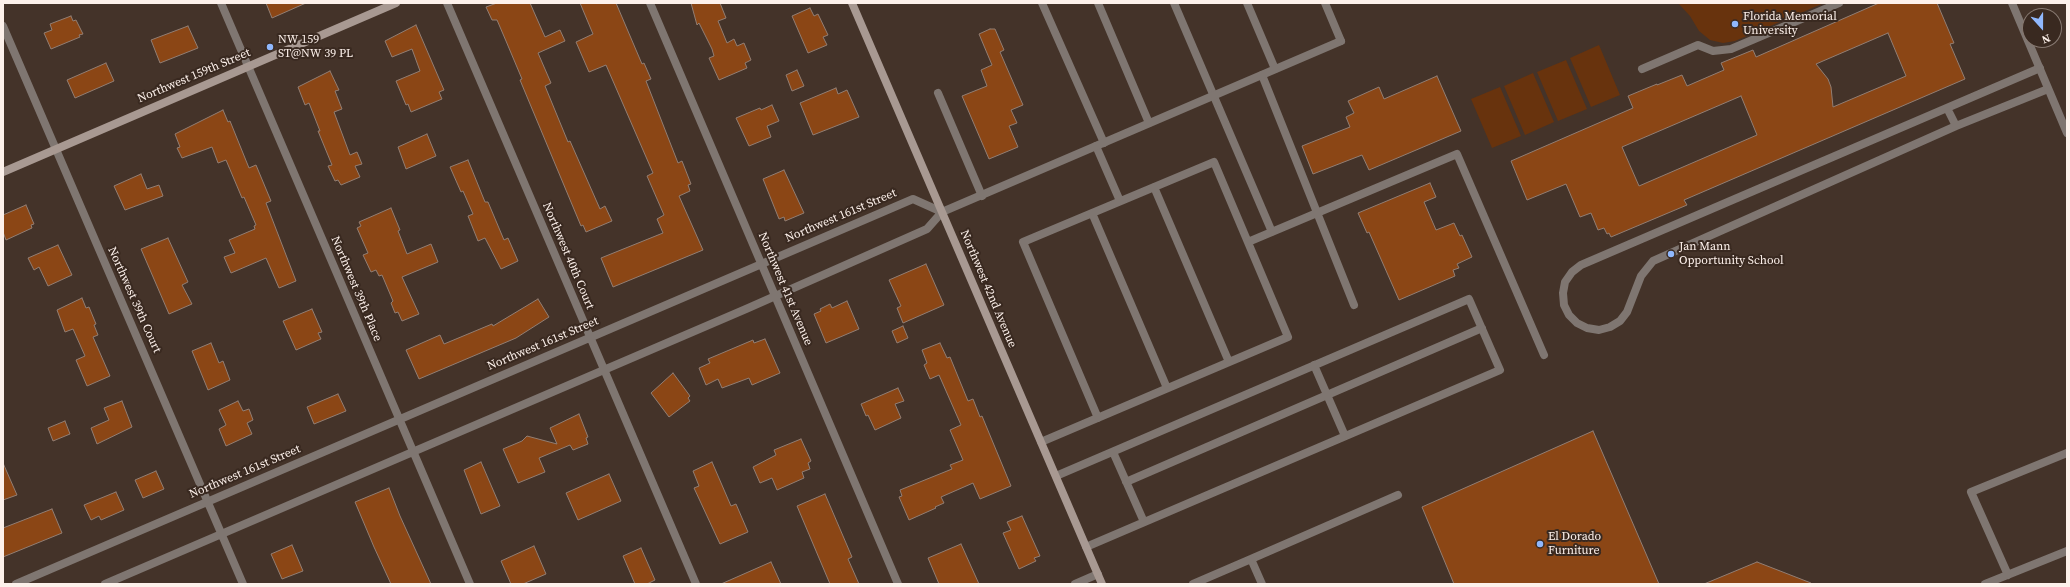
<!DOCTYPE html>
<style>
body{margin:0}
#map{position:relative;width:2070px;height:587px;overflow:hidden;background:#443329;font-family:"Source Serif 4",serif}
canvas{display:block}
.frame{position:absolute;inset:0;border:4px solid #fdf1eb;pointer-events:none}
.north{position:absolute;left:2022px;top:8px;width:40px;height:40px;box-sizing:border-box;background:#392920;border:1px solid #877971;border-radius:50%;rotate:159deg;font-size:11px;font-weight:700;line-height:16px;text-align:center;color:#fdf1eb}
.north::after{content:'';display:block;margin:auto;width:14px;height:18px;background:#90b8fd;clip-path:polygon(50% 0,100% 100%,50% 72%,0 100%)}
</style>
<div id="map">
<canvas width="2070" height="587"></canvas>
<div class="frame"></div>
<div class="north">N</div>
</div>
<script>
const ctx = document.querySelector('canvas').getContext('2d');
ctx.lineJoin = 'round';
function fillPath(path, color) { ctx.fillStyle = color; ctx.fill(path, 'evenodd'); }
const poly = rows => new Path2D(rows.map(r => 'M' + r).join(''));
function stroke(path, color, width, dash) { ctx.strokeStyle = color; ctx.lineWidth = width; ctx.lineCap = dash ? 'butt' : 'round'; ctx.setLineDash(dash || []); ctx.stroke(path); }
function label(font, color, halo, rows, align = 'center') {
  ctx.font = font + ' "Source Serif 4",serif'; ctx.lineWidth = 4; ctx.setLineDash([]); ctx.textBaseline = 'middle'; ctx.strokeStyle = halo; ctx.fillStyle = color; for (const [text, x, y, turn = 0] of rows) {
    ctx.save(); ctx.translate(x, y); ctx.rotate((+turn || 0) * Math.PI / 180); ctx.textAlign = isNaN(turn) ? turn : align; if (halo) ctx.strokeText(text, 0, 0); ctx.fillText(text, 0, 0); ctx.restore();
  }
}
fillPath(poly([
 [1678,3,1824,3,1735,41,1723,43,1710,40,1699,31,1690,16],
 [1599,45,1620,95,1591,107,1570,58],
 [1566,60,1587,109,1558,121,1537,72],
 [1533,73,1554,122,1525,135,1504,86],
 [1500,87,1521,136,1492,148,1471,99]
]), '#68330d');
const building = poly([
 [266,3,306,3,272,18,266,3],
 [497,3,530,3,545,37,560,30,565,41,538,53,551,83,545,86,568,142,570,141,600,209,605,206,612,221,586,232,583,225,581,226,520,80,522,79,506,41,497,20,492,20,486,7,497,3],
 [580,3,616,3,642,64,644,63,651,79,646,81,678,163,682,161,691,184,688,185,690,191,679,196,703,250,613,287,601,258,663,233,657,219,664,215,647,176,653,173,606,65,589,72,576,42,593,34,580,3],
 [691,3,720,3,726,18,718,21,727,43,734,39,737,46,744,43,751,60,745,63,747,68,719,80,709,58,714,56,712,49,699,23,697,25,691,3],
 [1879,3,1937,3,1954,43,1950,44,1965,79,1684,200,1687,205,1611,237,1609,233,1607,234,1604,228,1598,230,1591,213,1580,217,1566,184,1527,200,1511,161,1633,108,1628,96,1657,84,1657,85,1682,75,1687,86,1724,70,1721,63,1753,50,1756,57,1879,3],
 [1888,33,1906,76,1833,107,1831,87,1828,79,1816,64,1888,33],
 [1741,96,1757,135,1639,186,1622,147,1741,96],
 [810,8,814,16,818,14,828,35,823,37,827,45,808,53,792,16,810,8],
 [71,16,73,21,76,20,83,34,79,35,80,37,51,49,44,33,52,30,50,24,71,16],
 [416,25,444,90,439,92,442,99,411,112,408,104,406,105,396,81,420,71,412,49,392,57,385,41,416,25],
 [188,26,198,48,160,63,151,40,188,26],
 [990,29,995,29,1004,50,1000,52,1023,105,1011,110,1017,123,1009,126,1018,147,989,159,962,96,987,86,981,70,992,65,979,34,990,29],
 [106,63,114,81,75,98,67,80,106,63],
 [797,70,804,86,792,91,786,75,797,70],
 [330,71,339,90,335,91,342,109,334,112,350,155,357,152,362,164,355,166,360,177,341,185,338,180,335,181,328,166,332,165,318,131,320,131,309,103,305,105,298,87,330,71],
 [1437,76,1461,131,1369,170,1362,155,1313,174,1302,146,1350,127,1346,117,1354,113,1348,101,1379,87,1384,99,1437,76],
 [836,88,838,94,847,90,859,117,813,135,800,103,836,88],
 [772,105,779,121,767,126,771,137,749,146,736,118,760,108,761,110,772,105],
 [223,110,228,122,230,121,249,168,256,165,271,201,266,203,296,281,279,288,266,258,231,273,224,257,235,253,229,240,255,229,254,226,256,225,244,197,242,198,226,160,218,163,212,147,182,158,177,148,180,147,175,134,223,110],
 [427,134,436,156,406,169,398,147,427,134],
 [468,160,485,202,488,202,504,240,508,238,518,261,501,269,485,238,478,241,468,216,473,214,463,191,461,192,450,167,468,160],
 [784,170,804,213,785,221,784,217,779,219,763,179,784,170],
 [141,174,147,189,159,185,163,196,125,210,114,186,141,174],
 [1430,183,1436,197,1424,202,1436,230,1454,223,1460,236,1462,235,1472,257,1457,264,1459,268,1453,270,1455,276,1399,300,1369,232,1367,233,1358,213,1430,183],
 [26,205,34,224,31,225,32,228,6,240,3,232,3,215,26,205],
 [391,208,400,230,398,231,407,254,431,244,438,262,402,277,419,314,402,321,398,312,395,313,391,303,393,301,382,275,379,276,376,270,371,272,363,255,368,253,357,228,361,226,359,222,391,208],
 [168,238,188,282,182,285,192,304,169,314,141,249,168,238],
 [58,245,72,275,48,286,39,267,34,270,28,258,58,245],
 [926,264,944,305,903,323,897,308,901,306,889,280,926,264],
 [82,298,86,308,89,307,96,324,94,325,98,335,93,337,110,376,87,386,76,360,85,356,73,329,65,332,57,310,82,298],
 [538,299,549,317,516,338,419,379,406,350,440,335,444,344,492,324,493,326,538,299],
 [847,301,859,329,826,343,814,314,821,311,820,309,830,304,832,308,847,301],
 [312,309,322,332,318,333,321,339,296,350,283,321,312,309],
 [903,326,908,338,897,343,892,331,903,326],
 [765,339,780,373,752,385,749,378,722,388,718,379,706,385,699,368,710,363,708,359,753,340,754,343,765,339],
 [211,343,219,363,223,361,230,380,208,390,192,351,211,343],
 [940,343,947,358,950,357,968,401,973,399,980,417,982,416,1011,486,980,499,973,483,941,497,944,503,935,507,936,508,909,520,899,497,902,496,900,490,952,469,950,465,963,460,950,430,961,425,939,375,930,379,924,365,927,363,922,350,940,343],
 [673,373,690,396,688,398,690,401,669,417,651,393,673,373],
 [898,388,904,401,895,404,901,418,875,430,868,415,866,416,861,404,898,388],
 [338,394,346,411,314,424,307,407,338,394],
 [122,401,132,427,97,444,91,428,109,420,104,408,122,401],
 [238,401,243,411,249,409,253,420,247,423,252,434,226,446,219,429,226,425,219,410,238,401],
 [579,414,588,437,586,438,588,444,573,450,570,445,539,458,545,472,518,483,503,449,522,441,527,436,557,444,550,428,579,414],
 [65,421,70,434,53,441,48,428,65,421],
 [1593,431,1659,584,1454,584,1422,507,1593,431],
 [801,439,811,461,808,463,810,469,802,472,804,478,777,490,772,478,760,483,753,467,776,455,774,450,801,439],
 [481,462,500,506,481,514,464,470,481,462],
 [712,462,731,506,736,504,748,532,720,544,694,488,699,486,693,471,712,462],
 [3,463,17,495,3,500,3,463],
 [156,471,164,489,143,498,135,480,156,471],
 [609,474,621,501,578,520,566,493,609,474],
 [389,488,400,516,431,584,391,584,374,547,355,502,389,488],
 [116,492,124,510,101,520,99,516,91,520,84,505,116,492],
 [825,494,852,557,848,559,859,584,830,584,797,506,825,494],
 [52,509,62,533,3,557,3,528,52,509],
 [1022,516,1040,556,1034,558,1036,561,1019,569,1003,533,1011,530,1007,522,1022,516],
 [961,544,979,584,939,584,928,558,961,544],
 [292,545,303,571,282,579,271,554,292,545],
 [534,546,546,574,523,584,511,584,501,561,534,546],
 [641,548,655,580,647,584,635,584,623,556,641,548],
 [771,562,781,584,721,584,771,562],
 [1757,562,1811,583,1811,584,1704,584,1757,562]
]);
fillPath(building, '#8b4615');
stroke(building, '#927e73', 1);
stroke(poly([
 [1042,3,1104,143],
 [1098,3,1149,123],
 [1174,3,1272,232],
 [1247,3,1275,69],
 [1325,3,1341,41],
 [2040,68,1581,265,1572,272,1565,282,1563,293,1564,305,1569,315,1577,323,1587,328,1599,330,1610,327,1620,321,1627,312,1641,276,1653,261,1956,126,2048,89],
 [1642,69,1698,45,1713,51,1731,49,1839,3],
 [1262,75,1354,305],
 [938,93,982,196],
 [1947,108,1956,126],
 [1096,146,1120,201],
 [1154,187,1229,362],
 [1092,213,1167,388],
 [1248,242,1457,154,1544,355],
 [1314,365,1345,436],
 [1041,442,1288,337,1214,162,1023,242,1098,418],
 [1113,452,1144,522],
 [1056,476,1469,299,1500,370,1086,547],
 [1126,482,1482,328],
 [1251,559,1398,495],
 [2008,575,1971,492,2067,453],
 [1193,584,1251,559,1262,584],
 [1985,584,2067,551]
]), '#7f7671', 8);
stroke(poly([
 [221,3,470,584],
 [447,3,696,584],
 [650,3,898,584],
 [2012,3,2067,133],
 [3,26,243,584],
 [16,584,913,199,942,212],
 [105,584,746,309,927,229,942,212,1341,41],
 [1075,584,1098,574]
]), '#7f7671', 8);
stroke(poly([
 [852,3,1102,584],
 [3,172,396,3]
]), '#a89992', 8);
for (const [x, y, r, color] of [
 [1735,24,4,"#90b8fd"],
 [270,47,4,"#90b8fd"],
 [1671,254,4,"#90b8fd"],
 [1540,544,4,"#90b8fd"]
]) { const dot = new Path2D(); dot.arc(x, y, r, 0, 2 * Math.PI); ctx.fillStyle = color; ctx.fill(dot); stroke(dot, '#392920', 1.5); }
label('12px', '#fdf1eb', '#392920', [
 ["Florida Memorial",1743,17],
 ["University",1743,31],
 ["NW 159",278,40],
 ["ST@NW 39 PL",278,54],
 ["Jan Mann",1679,247],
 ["Opportunity School",1679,261],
 ["El Dorado",1548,537],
 ["Furniture",1548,551]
], 'left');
label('12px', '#fdf1eb', '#392920', [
 ["Northwest 159th Street",194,76,-23],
 ["Northwest 161st Street",841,216,-23],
 ["Northwest 40th Court",568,256,67],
 ["Northwest 39th Place",356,289,67],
 ["Northwest 41st Avenue",785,289,67],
 ["Northwest 42nd Avenue",988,289,67],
 ["Northwest 39th Court",134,300,66],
 ["Northwest 161st Street",543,344,-23],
 ["Northwest 161st Street",245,472,-23]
]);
</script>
